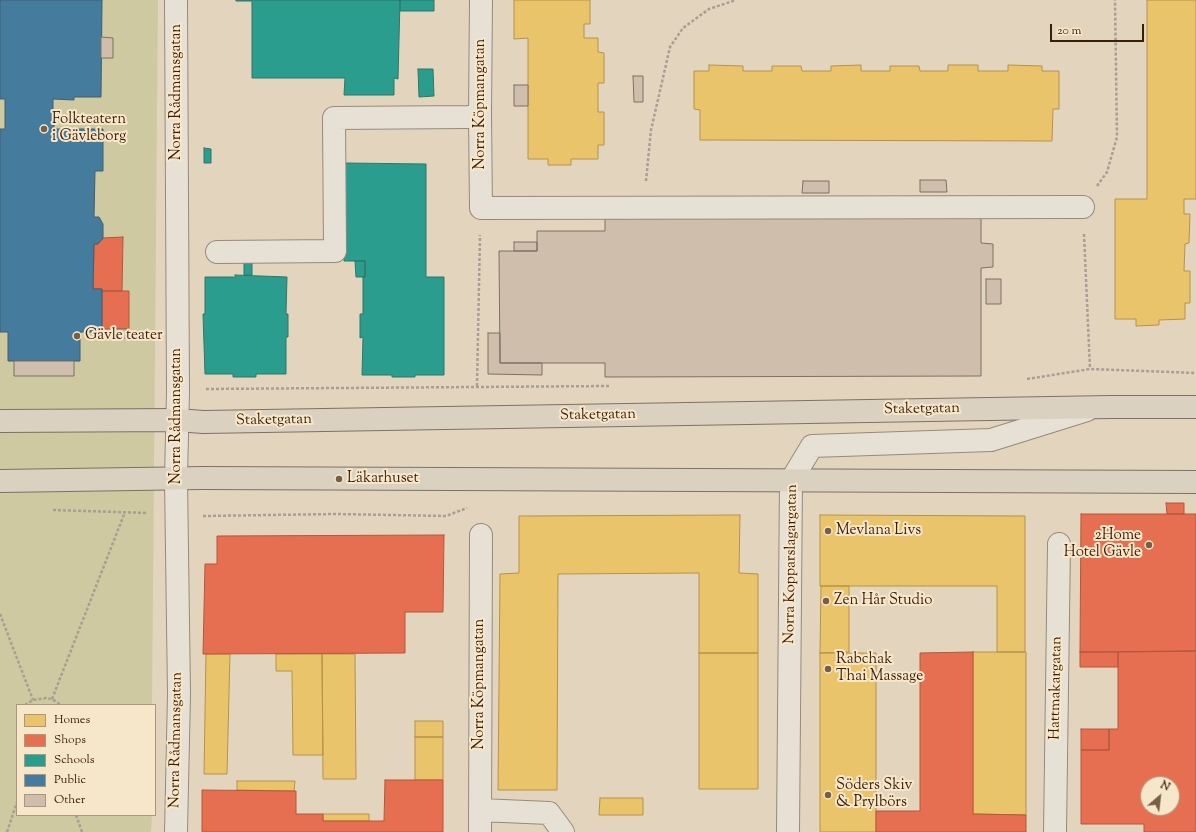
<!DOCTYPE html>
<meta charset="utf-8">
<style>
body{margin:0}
#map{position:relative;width:1196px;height:832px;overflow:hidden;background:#e3d5bd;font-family:"Sorts Mill Goudy",serif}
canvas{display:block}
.legend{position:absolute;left:16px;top:704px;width:140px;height:112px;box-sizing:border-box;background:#f7e7ca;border:1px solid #ac977c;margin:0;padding:5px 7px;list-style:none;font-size:12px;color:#3b1e08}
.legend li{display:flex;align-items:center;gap:8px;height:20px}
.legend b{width:20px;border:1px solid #ac977c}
.north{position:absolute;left:1140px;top:776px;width:40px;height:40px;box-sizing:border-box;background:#f7e7ca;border:1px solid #ac977c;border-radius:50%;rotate:28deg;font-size:11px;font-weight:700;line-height:16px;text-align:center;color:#3b1e08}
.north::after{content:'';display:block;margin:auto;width:14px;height:18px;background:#765e47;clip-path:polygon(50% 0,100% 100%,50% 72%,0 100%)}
.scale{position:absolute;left:1050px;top:24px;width:94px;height:18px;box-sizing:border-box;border:2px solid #3b1e08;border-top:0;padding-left:5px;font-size:12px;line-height:14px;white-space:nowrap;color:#3b1e08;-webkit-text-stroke:3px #f7e7ca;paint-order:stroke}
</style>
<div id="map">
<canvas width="1196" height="832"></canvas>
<ul class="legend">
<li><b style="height:11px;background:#e9c46a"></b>Homes</li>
<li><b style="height:11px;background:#e76f51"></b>Shops</li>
<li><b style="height:11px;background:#2a9d8f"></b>Schools</li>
<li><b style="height:11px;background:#457b9d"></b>Public</li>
<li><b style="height:11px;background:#cfbeab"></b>Other</li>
</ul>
<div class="north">N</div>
<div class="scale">20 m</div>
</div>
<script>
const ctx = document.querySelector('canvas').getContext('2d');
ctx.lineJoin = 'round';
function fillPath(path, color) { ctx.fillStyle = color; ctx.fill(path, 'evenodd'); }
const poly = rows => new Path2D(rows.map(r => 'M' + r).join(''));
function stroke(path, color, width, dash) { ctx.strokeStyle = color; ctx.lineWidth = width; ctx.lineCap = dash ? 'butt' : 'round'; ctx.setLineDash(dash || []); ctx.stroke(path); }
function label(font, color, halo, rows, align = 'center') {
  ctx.font = font + ' "Sorts Mill Goudy",serif'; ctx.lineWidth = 4; ctx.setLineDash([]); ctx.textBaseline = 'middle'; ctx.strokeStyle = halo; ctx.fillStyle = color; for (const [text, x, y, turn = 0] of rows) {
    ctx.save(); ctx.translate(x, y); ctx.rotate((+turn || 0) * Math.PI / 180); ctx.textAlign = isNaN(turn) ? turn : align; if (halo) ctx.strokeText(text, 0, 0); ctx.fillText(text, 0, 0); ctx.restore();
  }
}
fillPath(poly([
 [0,0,158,0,152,705,17,705,17,815,152,815,151,832,0,832]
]), '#cec9a0');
const homes = poly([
 [514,0,590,0,590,24,584,24,584,38,598,38,598,52,604,53,604,83,598,83,598,112,604,112,604,145,598,145,598,159,571,159,571,165,548,165,548,159,528,159,528,38,514,39,514,0],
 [1147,0,1196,0,1196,199,1184,199,1184,214,1190,214,1189,243,1185,244,1184,271,1190,271,1190,303,1185,303,1185,319,1159,320,1159,325,1136,326,1136,319,1115,319,1115,199,1147,199,1147,0],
 [709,65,743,66,743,71,772,71,772,66,801,66,802,71,831,71,831,66,861,65,861,71,890,71,890,66,919,66,920,71,948,71,948,65,978,65,978,71,1008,71,1008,65,1042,66,1042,71,1059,71,1059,109,1053,109,1052,141,700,140,700,110,694,109,694,71,709,71,709,65],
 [740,515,739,573,758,574,758,653,699,653,699,573,558,574,557,790,498,790,500,574,519,573,519,516,740,515],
 [820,515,1025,516,1025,652,997,652,997,586,820,586,820,515],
 [821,586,849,586,849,652,820,653,821,586],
 [973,652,1026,652,1026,815,973,814,973,652],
 [699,653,758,653,758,789,699,789,699,653],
 [820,653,876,653,876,832,820,832,820,653],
 [206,654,230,654,227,774,204,774,206,654],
 [276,654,322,654,323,755,293,755,292,671,276,671,276,654],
 [322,654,355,654,356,779,323,779,322,654],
 [415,721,443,721,443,737,415,737,415,721],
 [415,737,443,737,443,780,415,780,415,737],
 [237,781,295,781,294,791,237,790,237,781],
 [600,798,643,798,643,815,599,815,600,798],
 [323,814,369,814,369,821,323,821,323,814]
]);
fillPath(homes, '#e9c46a');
stroke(homes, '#b5924d', 1);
const shops = poly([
 [123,237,122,291,102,291,102,289,93,289,94,244,98,244,103,238,123,237],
 [102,291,129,291,129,329,102,329,102,291],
 [1166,503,1184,503,1184,514,1167,514,1166,503],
 [1081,514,1196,514,1196,651,1080,652,1081,514],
 [444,535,443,612,405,612,405,653,203,654,205,564,217,564,217,536,444,535],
 [1196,651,1196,832,1144,832,1144,824,1081,824,1081,750,1109,750,1109,729,1118,729,1118,652,1196,651],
 [1148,784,1172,784,1172,808,1148,808,1148,784],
 [973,652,973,814,1026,815,1026,832,876,832,876,811,920,811,920,653,973,652],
 [1080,652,1118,652,1118,667,1080,667,1080,652],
 [1081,729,1109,729,1109,750,1081,750,1081,729],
 [385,780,443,780,443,832,202,832,202,790,296,791,296,814,323,814,323,821,384,821,385,780]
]);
fillPath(shops, '#e76f51');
stroke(shops, '#b3573b', 1);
const schools = poly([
 [236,0,400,0,398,79,394,78,394,95,344,95,345,78,252,78,252,1,236,1,236,0],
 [400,0,434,0,434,11,400,11,400,0],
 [418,69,433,69,434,96,419,97,418,69],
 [204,148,211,149,211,163,204,163,204,148],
 [345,163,426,164,426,277,444,277,444,375,415,375,415,377,392,377,392,375,362,375,363,337,360,338,360,314,363,314,363,277,365,277,365,261,344,261,345,163],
 [244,255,252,255,252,275,244,275,244,255],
 [355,261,365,261,365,277,356,277,355,261],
 [235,275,287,277,286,314,288,314,288,337,286,337,286,374,256,374,256,377,233,377,233,374,205,374,203,314,205,314,205,277,236,277,235,275]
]);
fillPath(schools, '#2a9d8f');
stroke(schools, '#2f7766', 1);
const public = poly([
 [0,0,102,0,101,97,74,97,74,100,53,99,53,124,54,124,54,129,103,129,103,171,95,171,94,217,99,217,103,224,103,238,98,244,94,244,93,289,102,289,102,332,80,332,80,361,8,361,8,332,0,332,0,129,5,129,5,99,0,99,0,0]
]);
fillPath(public, '#457b9d');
stroke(public, '#425f70', 1);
const building = poly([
 [101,37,113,38,113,58,101,58,101,37],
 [633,76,643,76,643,102,634,102,633,76],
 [514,85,528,85,528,106,514,106,514,85],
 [920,180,946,180,947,192,920,192,920,180],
 [803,181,829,181,829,193,802,193,803,181],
 [981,216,981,243,993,244,993,267,981,268,981,376,605,377,605,363,500,363,499,251,537,251,537,231,605,231,605,217,981,216],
 [514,242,537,242,537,251,514,251,514,242],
 [986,279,1001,279,1001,304,986,304,986,279],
 [115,329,126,329,126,338,115,338,115,329],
 [488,333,500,333,500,363,542,363,542,375,488,374,488,333],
 [14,361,74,361,74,376,14,376,14,361]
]);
fillPath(building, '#cfbeab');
stroke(building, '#7d7163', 1);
const minor = poly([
 [481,0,480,115,481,208,1083,207],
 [217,252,335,251,334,118,468,117,480,115],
 [480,810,549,813,563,832],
 [176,832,179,694,176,479,178,391,176,0],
 [480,832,481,535],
 [788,832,791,481,812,446,991,440,1087,410],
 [1055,832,1059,544]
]);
const major = poly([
 [0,421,177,420,203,422,1111,407,1196,407],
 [0,481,202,478,1196,482]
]);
stroke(minor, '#968a7a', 24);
stroke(major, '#7d7163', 24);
stroke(poly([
 [646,181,651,130,670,47,683,28,709,9,736,0],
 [1097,186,1107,172,1117,137,1115,0],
 [1084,234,1090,369],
 [1027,379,1090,369,1196,373],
 [477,386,480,235],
 [206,389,609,386],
 [53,510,148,513],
 [203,516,336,514,446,516,467,508],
 [0,614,33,700],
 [52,699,125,512],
 [25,705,33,700,46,698,52,699,61,705],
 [76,815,82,832],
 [7,832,17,802]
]), '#a79f93', 2.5, [3, 2]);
stroke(minor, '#e7e1d5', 22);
stroke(major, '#dbd1c0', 22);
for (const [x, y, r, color] of [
 [44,129,4,"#765e47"],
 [77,336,4,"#765e47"],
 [339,479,4,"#765e47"],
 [828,531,4,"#765e47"],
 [1149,545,4,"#765e47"],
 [826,601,4,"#765e47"],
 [828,669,4,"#765e47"],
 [828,795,4,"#765e47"]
]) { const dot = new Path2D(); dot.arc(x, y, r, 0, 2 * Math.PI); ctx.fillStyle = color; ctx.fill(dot); stroke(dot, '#f7e7ca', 1.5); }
label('15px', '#3b1e08', '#f7e7ca', [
 ["Norra Rådmansgatan",177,92,-90],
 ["Norra Köpmangatan",481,104,-90],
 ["Staketgatan",922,410,-1],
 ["Norra Rådmansgatan",177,416,-90],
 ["Staketgatan",598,416,-1],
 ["Staketgatan",274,421,-1],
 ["Norra Kopparslagargatan",792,564,-89],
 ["Norra Köpmangatan",480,684,-90],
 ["Hattmakargatan",1057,688,-89],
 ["Norra Rådmansgatan",177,740,-89]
]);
label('15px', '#3b1e08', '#f7e7ca', [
 ["Folkteatern",52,120],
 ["i Gävleborg",52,137],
 ["Gävle teater",85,336],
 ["Läkarhuset",347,479],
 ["Mevlana Livs",836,531],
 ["2Home",1141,536,"right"],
 ["Hotel Gävle",1141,553,"right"],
 ["Zen Hår Studio",834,601],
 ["Rabchak",836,660],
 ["Thai Massage",836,677],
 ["Söders Skiv",836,786],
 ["& Prylbörs",836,803]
], 'left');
</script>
